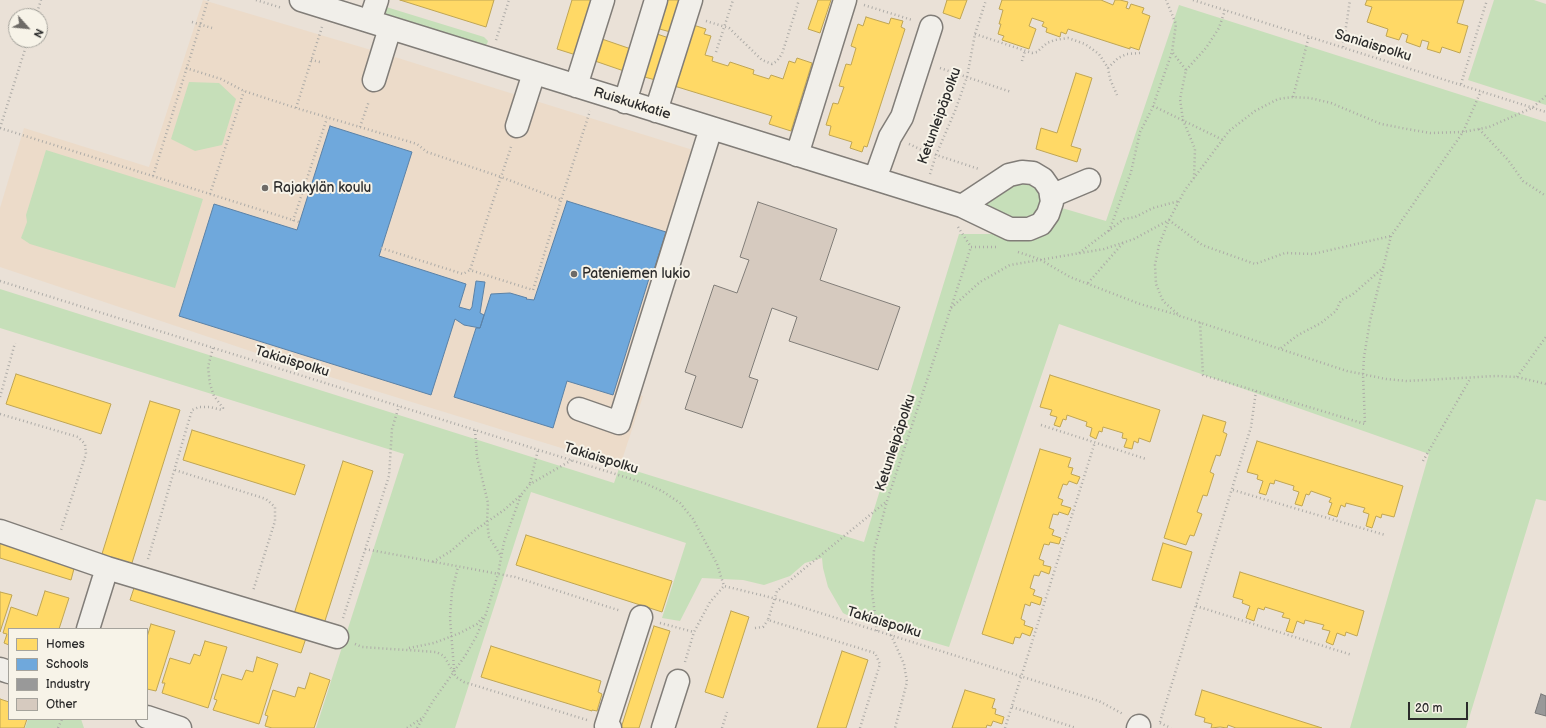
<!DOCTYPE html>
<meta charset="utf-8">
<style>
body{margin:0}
#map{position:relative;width:1546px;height:728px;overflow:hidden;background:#eae1d7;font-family:"Balsamiq Sans",sans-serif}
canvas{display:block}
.legend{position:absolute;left:8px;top:628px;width:140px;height:92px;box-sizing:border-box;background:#f7f3e8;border:1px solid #a5a39c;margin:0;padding:5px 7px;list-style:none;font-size:12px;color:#2b2b2b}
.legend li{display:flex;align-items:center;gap:8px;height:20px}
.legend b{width:20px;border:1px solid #a5a39c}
.north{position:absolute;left:8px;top:8px;width:40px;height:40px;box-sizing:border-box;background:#f7f3e8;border:1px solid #a5a39c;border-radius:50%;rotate:117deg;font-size:11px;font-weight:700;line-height:16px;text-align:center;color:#2b2b2b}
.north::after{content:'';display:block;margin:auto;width:14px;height:18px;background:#6e6b67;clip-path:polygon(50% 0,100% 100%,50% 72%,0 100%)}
.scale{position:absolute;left:1408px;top:702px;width:60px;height:18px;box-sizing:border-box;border:2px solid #2b2b2b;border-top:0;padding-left:5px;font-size:12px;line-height:14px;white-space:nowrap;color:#2b2b2b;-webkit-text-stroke:3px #f7f3e8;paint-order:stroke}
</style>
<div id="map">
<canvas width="1546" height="728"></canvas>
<ul class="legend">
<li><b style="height:11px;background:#ffd966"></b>Homes</li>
<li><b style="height:11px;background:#6fa8dc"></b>Schools</li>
<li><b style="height:11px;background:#999"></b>Industry</li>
<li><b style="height:11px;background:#d6cabf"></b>Other</li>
</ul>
<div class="north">N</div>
<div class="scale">20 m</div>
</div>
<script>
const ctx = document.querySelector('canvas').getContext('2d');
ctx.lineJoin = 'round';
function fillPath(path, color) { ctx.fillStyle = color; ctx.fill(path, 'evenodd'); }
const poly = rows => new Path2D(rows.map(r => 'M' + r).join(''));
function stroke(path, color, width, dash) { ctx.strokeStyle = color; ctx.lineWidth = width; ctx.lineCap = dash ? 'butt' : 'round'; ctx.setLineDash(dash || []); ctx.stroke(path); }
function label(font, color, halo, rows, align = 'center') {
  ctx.font = font + ' "Balsamiq Sans",sans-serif'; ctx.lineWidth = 4; ctx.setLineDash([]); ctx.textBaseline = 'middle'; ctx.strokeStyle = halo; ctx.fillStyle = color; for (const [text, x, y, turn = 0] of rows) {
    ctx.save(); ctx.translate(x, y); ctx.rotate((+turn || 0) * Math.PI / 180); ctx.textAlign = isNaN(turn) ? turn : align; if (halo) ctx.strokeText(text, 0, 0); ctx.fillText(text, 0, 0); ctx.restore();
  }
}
fillPath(poly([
 [203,0,398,58,693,150,618,389,643,396,620,466,301,368,0,267,0,208,24,128,149,167]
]), '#ecdbc9');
fillPath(poly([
 [1494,0,1534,0,1546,4,1546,105,1468,80],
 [1179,5,1546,122,1546,501,1536,499,1466,728,1350,728,1429,454,1059,324,949,647,857,620,843,613,828,587,823,568,822,558,805,563,790,576,764,585,743,580,702,578,680,621,662,618,686,543,531,492,455,728,316,728,404,454,0,328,0,289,614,483,620,466,864,542,959,234,1001,234,1058,217,1062,208,1106,221],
 [383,6,484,37,488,41,487,44,484,46,381,14],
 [189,82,219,83,236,99,222,145,195,151,171,139],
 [46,150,203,199,175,288,30,244,21,238,27,222,26,215],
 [1026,182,1039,190,1042,200,1036,212,1031,216,1013,219,984,205,1016,183],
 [28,719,81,719,84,728,25,728]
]), '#c6dfb9');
const homes = poly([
 [400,0,494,0,486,27,400,0],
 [572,0,593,0,576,55,557,49,572,0],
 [665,0,685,0,674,33,656,28,665,0],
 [818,0,831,0,820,33,808,29,818,0],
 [947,0,967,0,960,19,943,13,947,0],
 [1002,0,1101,0,1113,5,1115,0,1120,0,1128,2,1126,8,1129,9,1131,4,1144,8,1142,13,1150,16,1139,50,1130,47,1130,49,1068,29,1066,34,1061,32,1060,37,1046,32,1047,28,1042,26,1044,22,1032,18,1029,26,1036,29,1029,49,1002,40,1004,36,998,34,1001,24,999,24,1003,10,999,9,1002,0],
 [1367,0,1464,0,1457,23,1468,26,1460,53,1442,47,1440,53,1427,49,1429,42,1422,40,1420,47,1406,42,1408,35,1402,33,1399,40,1386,36,1388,29,1367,22,1372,7,1365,5,1367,0],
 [866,17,889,24,891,18,903,21,901,27,905,29,867,147,864,146,862,152,850,148,852,142,829,135,831,126,826,125,833,103,838,104,844,87,839,86,846,64,851,65,856,48,851,46,858,24,863,26,866,17],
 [690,24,706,29,704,34,711,36,705,55,713,57,712,61,728,66,730,62,754,70,753,74,769,79,771,75,783,79,789,61,795,63,797,58,812,63,791,131,769,124,772,116,671,85,690,24],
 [654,33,672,39,659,81,641,76,654,33],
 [599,38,631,49,624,71,592,60,599,38],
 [1076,73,1092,78,1071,146,1081,149,1077,162,1036,149,1041,128,1057,133,1076,73],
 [16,374,111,404,101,434,6,404,16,374],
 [1050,375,1160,410,1150,442,1139,438,1138,443,1134,441,1132,449,1124,447,1127,439,1122,438,1123,433,1103,427,1102,432,1099,431,1096,439,1090,436,1092,428,1086,426,1087,422,1067,415,1066,420,1063,419,1060,427,1054,425,1057,417,1050,415,1052,410,1040,407,1050,375],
 [150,401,180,410,131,566,101,557,150,401],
 [1203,415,1226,422,1223,432,1227,434,1220,456,1216,455,1210,472,1214,474,1207,496,1203,495,1197,512,1202,514,1194,536,1190,535,1186,545,1164,538,1203,415],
 [192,430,305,465,295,495,183,460,192,430],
 [1257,441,1403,486,1394,517,1382,514,1381,518,1376,516,1372,528,1366,526,1369,514,1363,512,1365,508,1346,503,1345,507,1341,505,1337,517,1328,514,1332,503,1329,502,1331,498,1311,491,1309,495,1306,494,1302,506,1295,504,1299,492,1293,490,1294,486,1275,480,1274,484,1270,483,1266,495,1259,493,1263,481,1257,479,1258,475,1247,472,1257,441],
 [1040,449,1071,458,1068,467,1073,468,1071,474,1080,477,1077,484,1069,481,1067,485,1063,484,1058,498,1063,500,1061,505,1071,508,1068,515,1059,512,1058,515,1053,514,1049,528,1054,530,1052,535,1061,538,1059,544,1050,542,1049,545,1044,544,1039,559,1044,561,1043,565,1051,567,1049,574,1041,571,1039,576,1034,575,1030,588,1035,590,1033,595,1042,598,1040,605,1031,602,1030,606,1025,604,1021,619,1025,621,1024,625,1033,628,1030,636,1022,633,1020,638,1015,637,1013,644,982,634,1040,449],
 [343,461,373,471,323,627,293,617,343,461],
 [526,535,672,581,662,612,516,565,526,535],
 [0,541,75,565,71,580,0,558,0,541],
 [1163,543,1192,552,1181,588,1152,580,1163,543],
 [1240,572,1364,611,1357,636,1346,632,1345,636,1337,633,1333,645,1326,642,1330,631,1322,629,1324,625,1305,620,1304,624,1297,621,1293,633,1286,631,1290,619,1282,617,1284,613,1265,607,1264,610,1258,608,1254,621,1246,618,1250,606,1242,603,1243,600,1233,597,1240,572],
 [135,585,306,638,301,653,130,600,135,585],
 [45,591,69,598,59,629,9,629,9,645,4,643,7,634,3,633,11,607,37,616,45,591],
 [0,592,12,595,0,632,0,592],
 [731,611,749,617,723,698,705,692,731,611],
 [151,624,175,631,156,691,147,689,147,637,151,624],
 [654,626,670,631,639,728,621,728,654,626],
 [205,641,227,647,208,708,162,693,165,683,162,683,170,658,190,664,194,654,200,656,205,641],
 [491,646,601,681,598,692,602,694,597,711,592,710,592,711,481,677,491,646],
 [842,651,868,660,846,728,817,728,842,651],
 [257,657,278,664,259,724,213,710,217,700,214,699,222,674,242,680,246,670,253,672,257,657],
 [310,673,330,680,314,728,272,728,265,726,268,716,265,715,273,690,295,697,298,687,305,689,310,673],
 [965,690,995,699,992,708,996,709,995,714,1004,717,1002,724,993,721,991,726,987,725,986,728,952,728,965,690],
 [1202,690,1322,728,1236,728,1228,725,1227,728,1220,727,1211,728,1212,724,1204,722,1205,718,1195,715,1202,690],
 [0,699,9,702,9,719,27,719,24,728,0,728,0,699]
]);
fillPath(homes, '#ffd966');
stroke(homes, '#bfa554', 1);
const schools = poly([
 [330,126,412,152,379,256,466,284,459,307,470,310,472,307,476,281,485,282,480,313,484,315,480,328,464,325,455,319,431,395,179,316,214,204,297,230,330,126],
 [567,201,666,232,653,273,651,272,613,395,567,381,553,428,454,397,476,328,480,328,491,294,510,293,527,298,526,299,534,300,567,201]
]);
fillPath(schools, '#6fa8dc');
stroke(schools, '#5b82a7', 1);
const industry = poly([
 [1541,694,1546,696,1546,716,1535,713,1541,694]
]);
fillPath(industry, '#999');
stroke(industry, '#787878', 1);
const building = poly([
 [758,202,837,229,820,280,900,307,878,370,789,341,797,317,772,308,749,377,758,380,742,428,685,409,696,376,685,372,714,285,737,293,749,260,740,257,758,202]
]);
fillPath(building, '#d6cabf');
stroke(building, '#817d78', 1);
const minor = poly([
 [301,0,962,206,1010,229,1029,229,1041,224,1048,214,1052,202,1050,189,1043,179,1033,173,1022,172,1009,175,962,206],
 [370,21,377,0],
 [374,80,390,28],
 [576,86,603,0],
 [625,102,656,0],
 [656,111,691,0],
 [517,126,534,73],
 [797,155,845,0],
 [875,179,890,137,902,117,931,27],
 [1051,196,1089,180],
 [579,409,619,423,711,128],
 [0,531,107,568],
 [88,629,107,568,337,637],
 [0,669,9,672],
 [147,717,180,728],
 [610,728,606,726,641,617],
 [663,728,678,681],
 [1138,728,1139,726]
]);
stroke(minor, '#817d78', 25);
stroke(poly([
 [256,0,282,8],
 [1193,0,1546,112],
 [864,5,912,20],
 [36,16,41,0],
 [706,21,729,28,762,60,772,64,777,61,782,54,799,0],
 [192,22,212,28],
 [322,27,296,108,417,144,427,152,501,177,561,200,590,111],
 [975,34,1032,53,1037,52,1047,43,1055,40,1068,38,1085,44,1099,54,1108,68,1110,79,1117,95],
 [496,40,509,0],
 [1343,47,1350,0],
 [716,52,733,0],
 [1173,53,1186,70,1180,99,1183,120,1195,149,1194,178],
 [311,60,320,62],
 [1022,61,1025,51],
 [186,68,221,79,244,91,296,108],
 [940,68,1011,92],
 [1108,68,1118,58,1127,54,1140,53],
 [1186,70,1206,48,1219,28,1225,10],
 [1461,84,1487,0],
 [1546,96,1532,108,1489,127,1463,132,1430,133,1407,129,1381,124,1331,103,1310,98,1293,97,1278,99,1255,111,1229,131,1185,190,1169,220,1159,245,1155,265,1156,284,1163,301,1180,316,1347,371,1386,379,1407,381,1496,376,1517,377,1546,384],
 [1293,97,1309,36],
 [1153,106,1223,140],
 [360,127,369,101],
 [0,128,299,222],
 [0,128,28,40],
 [1479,129,1508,160,1523,181,1546,196],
 [909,144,924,151,979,169],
 [511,147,470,270,533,290,561,200],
 [930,174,936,155,955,111,967,77,975,34,986,0],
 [153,176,208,0],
 [210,194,244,91],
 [293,221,327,118],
 [958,227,971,247],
 [1109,231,1131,172,1140,132,1152,109,1172,52,1176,24,1166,0],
 [971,247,997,247],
 [381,248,463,274,470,270],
 [1018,252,1039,259,1070,277,1140,304,1178,315],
 [1079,253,1124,219,1135,217,1153,208,1179,201],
 [0,281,644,483,662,491,680,503,693,519,717,564,724,586,773,598,1099,701,1123,714],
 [1088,283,1123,243],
 [951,308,980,282,1010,265,1104,249,1134,239,1169,220,1202,245,1255,264,1285,253,1313,254,1391,236],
 [1281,348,1298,335,1321,323,1336,311,1341,300,1352,295,1384,267],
 [1517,377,1546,337],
 [1256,391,1365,424,1363,374,1364,357,1370,321,1391,236,1463,132,1481,91],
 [0,397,15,343],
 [0,414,78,437,85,444,86,454,61,530],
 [1041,425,1146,459],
 [475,430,477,457,488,503,487,521,489,537,501,556],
 [1423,461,1470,379],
 [175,470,266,499,275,507,275,521,253,591],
 [530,483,538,450],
 [1233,490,1385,535],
 [365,549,515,577,621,611],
 [148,559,192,410,199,407,210,407,222,410,223,408,214,396,210,384,208,367,213,348],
 [433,562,451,551,474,531,504,510,521,495,530,484,572,460],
 [1196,606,1352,655],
 [343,618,389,476,392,429,399,406],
 [660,623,694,632],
 [755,628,763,627,768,620],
 [877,631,872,591,874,550,887,501,971,247],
 [891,635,904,664,907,682,895,728],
 [355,644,362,647,436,652,444,656,456,677,464,682,587,720],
 [409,648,434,643,460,633,477,624,484,616],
 [685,662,694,632,710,602,724,586],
 [454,669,450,618,452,591,458,567],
 [1012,707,1076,728],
 [1160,722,1251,427,1256,391,1203,375,1200,322],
 [1160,723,1171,728],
 [58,728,62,719],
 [407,728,422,718],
 [417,728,433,701,465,656,476,637,486,614,498,574,504,542,521,495],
 [722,728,727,712],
 [860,728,880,664,875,653,768,620,777,591,887,501],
 [1005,728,1095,442]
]), '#adaba7', 2.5, [1, 3]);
stroke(minor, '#f1efea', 22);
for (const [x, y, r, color] of [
 [265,188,4,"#6e6b67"],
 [574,274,4,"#6e6b67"]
]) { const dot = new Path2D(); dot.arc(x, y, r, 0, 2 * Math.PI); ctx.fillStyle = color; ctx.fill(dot); stroke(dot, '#f7f3e8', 1.5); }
label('14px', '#2b2b2b', '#f7f3e8', [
 ["Saniaispolku",1373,46,17],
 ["Ruiskukkatie",632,104,17],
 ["Ketunleipäpolku",940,116,-70],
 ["Takiaispolku",292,362,17],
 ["Ketunleipäpolku",896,443,-72],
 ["Takiaispolku",601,459,17],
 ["Takiaispolku",884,623,17]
]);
label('14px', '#2b2b2b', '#f7f3e8', [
 ["Rajakylän koulu",273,188],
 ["Pateniemen lukio",582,274]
], 'left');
</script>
